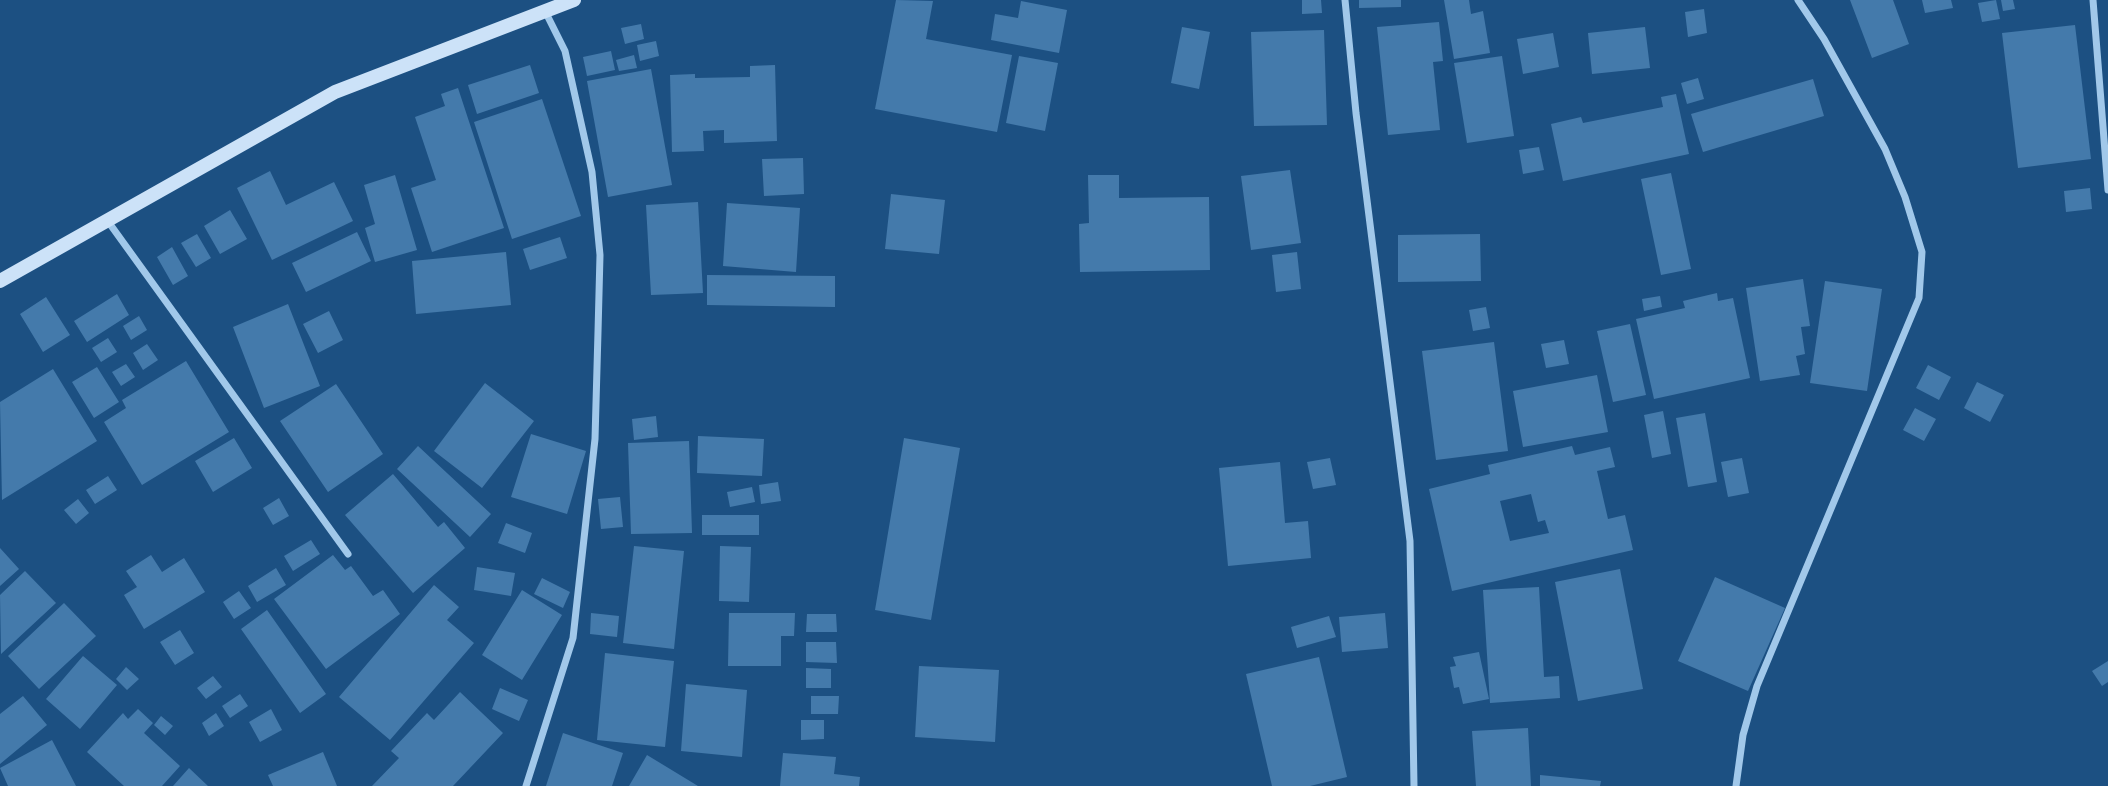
<!DOCTYPE html>
<style>
body{margin:0}
canvas{display:block;background:#1c5082}
</style>
<canvas width="2108" height="786"></canvas>
<script>
const ctx = document.querySelector('canvas').getContext('2d');
ctx.lineJoin = 'round';
function fillPath(path, color) { ctx.fillStyle = color; ctx.fill(path, 'evenodd'); }
const poly = rows => new Path2D(rows.map(r => 'M' + r).join(''));
function stroke(path, color, width, dash) { ctx.strokeStyle = color; ctx.lineWidth = width; ctx.lineCap = dash ? 'butt' : 'round'; ctx.setLineDash(dash || []); ctx.stroke(path); }
fillPath(poly([
 [896,0,933,1,926,39,1012,55,997,132,875,109],
 [1302,0,1321,0,1322,13,1302,14],
 [1359,0,1401,0,1401,7,1359,8],
 [1444,0,1469,0,1471,14,1483,11,1490,53,1454,59],
 [1850,0,1893,0,1909,44,1872,58],
 [1922,0,1951,0,1953,8,1925,13],
 [1996,0,2000,19,1982,22,1978,3],
 [2001,0,2013,0,2015,9,2003,11],
 [1021,1,1067,10,1059,53,991,40,995,14,1018,18],
 [1704,9,1707,33,1688,37,1685,12],
 [1439,22,1443,61,1433,62,1440,130,1388,135,1377,27],
 [641,24,644,39,625,44,621,28],
 [2075,25,2091,159,2018,168,2002,33],
 [1182,27,1210,32,1199,89,1171,83],
 [1645,27,1650,68,1592,74,1588,33],
 [1324,30,1327,125,1254,126,1251,32],
 [1553,33,1559,67,1523,74,1517,39],
 [656,41,659,56,640,61,637,45],
 [611,51,615,70,587,76,583,57],
 [634,55,637,68,619,71,616,60],
 [1019,56,1058,63,1045,131,1006,123],
 [1502,56,1514,136,1467,143,1454,63],
 [530,65,539,93,477,114,468,85],
 [775,65,777,141,724,143,724,130,703,131,704,151,672,152,670,75,695,74,695,78,750,77,750,66],
 [651,69,672,185,608,197,587,81],
 [1698,78,1704,99,1687,104,1681,83],
 [1813,79,1824,116,1703,152,1691,114],
 [458,88,504,228,432,252,411,188,436,180,415,117,445,106,441,94],
 [1676,94,1689,154,1563,181,1551,124,1581,117,1583,123,1663,107,1661,97],
 [542,99,581,216,512,239,474,122],
 [1539,147,1544,170,1523,174,1519,150],
 [803,158,804,194,764,196,762,159],
 [1290,170,1301,243,1251,250,1241,176],
 [270,171,286,205,334,182,353,221,272,260,237,188],
 [1671,173,1691,269,1661,275,1641,179],
 [395,175,417,250,375,262,365,228,375,224,364,185],
 [1088,175,1119,175,1119,198,1209,197,1210,270,1080,272,1079,224,1089,223],
 [2090,188,2092,209,2066,212,2064,191],
 [891,194,945,200,939,254,885,249],
 [698,202,703,293,651,295,646,205],
 [727,203,800,208,796,272,723,266],
 [230,210,247,239,220,254,204,226],
 [357,232,371,261,306,292,292,263],
 [197,234,211,258,196,267,181,243],
 [1480,234,1481,281,1398,282,1398,235],
 [560,237,567,258,530,270,523,249],
 [172,247,188,276,173,285,157,257],
 [506,252,511,305,416,314,412,261],
 [1297,252,1301,289,1276,292,1272,255],
 [707,275,835,276,835,307,707,305],
 [1803,279,1810,326,1801,327,1805,354,1796,356,1800,375,1760,381,1746,288],
 [1825,281,1882,289,1867,391,1810,383],
 [1717,293,1718,301,1733,298,1750,378,1654,399,1636,319,1685,308,1683,301],
 [117,294,129,315,87,342,74,321],
 [1660,296,1662,307,1644,311,1642,299],
 [46,297,70,335,43,352,20,314],
 [288,304,320,386,264,408,233,327],
 [1486,307,1490,328,1473,331,1469,310],
 [329,311,343,340,318,353,303,324],
 [139,316,147,330,131,340,123,326],
 [1630,324,1646,395,1613,402,1597,331],
 [108,338,117,352,101,362,92,348],
 [1564,340,1569,364,1546,368,1541,344],
 [1494,342,1508,451,1436,460,1422,351],
 [147,344,158,360,143,370,133,353],
 [186,361,229,432,142,485,104,422,126,408,122,400],
 [126,364,135,377,121,386,112,372],
 [1928,365,1951,377,1939,400,1916,388],
 [97,367,119,402,94,418,72,382],
 [53,369,97,441,2,500,0,402],
 [1597,375,1608,432,1523,447,1513,391],
 [1977,382,2004,395,1990,422,1964,408],
 [485,383,534,421,482,488,434,451],
 [336,384,383,454,328,492,280,421],
 [1915,408,1936,419,1924,441,1903,430],
 [1663,411,1671,454,1652,458,1644,415],
 [1705,413,1717,482,1688,487,1676,418],
 [656,416,658,437,634,440,632,419],
 [531,434,586,451,567,514,511,497],
 [698,436,764,439,762,476,697,473],
 [234,438,252,468,213,492,195,461],
 [904,438,960,448,931,620,875,610],
 [689,441,692,533,631,534,628,443],
 [418,446,491,514,470,537,397,469],
 [1572,446,1575,455,1610,447,1615,467,1597,471,1608,519,1625,515,1633,550,1452,591,1429,489,1490,474,1488,465],
 [1531,494,1538,522,1545,520,1549,533,1510,541,1500,501],
 [1330,458,1336,485,1313,489,1307,462],
 [1742,458,1749,493,1728,497,1721,462],
 [1280,462,1285,523,1308,521,1311,558,1228,566,1219,468],
 [393,474,438,527,444,522,465,548,413,593,345,515],
 [108,476,117,490,95,504,86,490],
 [778,482,781,501,761,504,759,485],
 [752,487,755,502,730,507,727,492],
 [620,497,623,527,601,529,598,499],
 [279,498,289,516,273,525,263,508],
 [78,499,89,513,76,524,64,510],
 [702,515,759,515,759,535,702,535],
 [506,523,532,533,525,553,498,543],
 [311,540,320,554,293,571,284,556],
 [634,546,684,551,674,649,623,643],
 [720,546,751,547,749,602,719,601],
 [0,548,19,569,0,586],
 [151,555,162,572,184,558,205,592,144,629,124,595,137,587,126,571],
 [333,555,345,570,351,566,373,596,383,590,400,614,326,669,274,599],
 [477,567,515,573,511,596,474,590],
 [276,568,286,585,257,602,248,586],
 [1620,569,1643,689,1578,701,1555,582],
 [25,571,56,603,1,654,0,595],
 [1715,577,1785,608,1748,691,1678,661],
 [542,578,570,592,563,608,534,594],
 [434,585,459,607,447,620,474,643,390,740,339,697],
 [1539,587,1544,677,1559,676,1560,698,1490,703,1483,590],
 [522,590,562,615,522,680,482,655],
 [239,591,251,608,234,619,223,602],
 [64,603,96,636,39,689,8,656],
 [267,610,326,694,300,713,241,629],
 [591,613,619,616,617,637,590,634],
 [729,613,795,613,794,636,781,636,781,666,728,666],
 [1385,613,1388,648,1342,652,1339,617],
 [807,614,836,614,837,632,806,632],
 [1329,616,1336,637,1297,648,1291,627],
 [180,630,194,653,175,665,160,642],
 [806,642,836,642,837,663,806,662],
 [1479,652,1489,699,1463,704,1459,687,1454,688,1450,667,1456,666,1453,657],
 [605,653,674,661,665,747,597,740],
 [83,656,117,685,80,729,46,699],
 [1319,657,1347,777,1310,786,1272,786,1246,674],
 [2108,661,2108,682,2102,686,2092,671],
 [919,666,999,670,995,742,915,737],
 [126,667,139,679,127,690,116,679],
 [806,668,831,669,831,688,806,688],
 [213,676,222,687,206,699,197,688],
 [686,684,747,690,742,757,681,751],
 [500,688,528,700,519,721,492,709],
 [460,692,503,733,453,786,372,786,399,758,391,751,427,713,434,720],
 [240,694,248,706,230,718,222,706],
 [23,696,47,725,0,764,0,714],
 [811,696,839,696,838,714,811,714],
 [138,709,153,723,144,733,180,766,162,786,124,786,87,752,123,713,128,719],
 [271,709,282,730,260,742,249,722],
 [216,713,224,726,209,736,202,723],
 [161,716,173,726,165,735,154,725],
 [801,720,824,720,824,739,801,740],
 [1528,728,1531,786,1476,786,1472,731],
 [563,733,623,753,612,786,546,786],
 [52,740,76,786,8,786,0,768],
 [323,752,337,786,273,786,268,775],
 [783,753,836,757,834,774,860,777,859,786,780,786],
 [647,755,698,786,629,786],
 [189,768,208,786,173,786],
 [1540,775,1601,781,1600,786,1540,786]
]), '#447aab');
stroke(poly([
 [1345,0,1356,113,1410,541,1414,786],
 [2093,0,2108,190],
 [107,220,348,554],
 [526,786,573,638,595,439,598,332,600,255,592,172,565,51,545,11],
 [1736,786,1743,735,1757,686,1919,298,1922,252,1905,197,1885,149,1824,39,1798,0]
]), '#a1c8ea', 7);
stroke(poly([
 [0,281,335,92,574,0]
]), '#cce2f8', 14);
</script>
